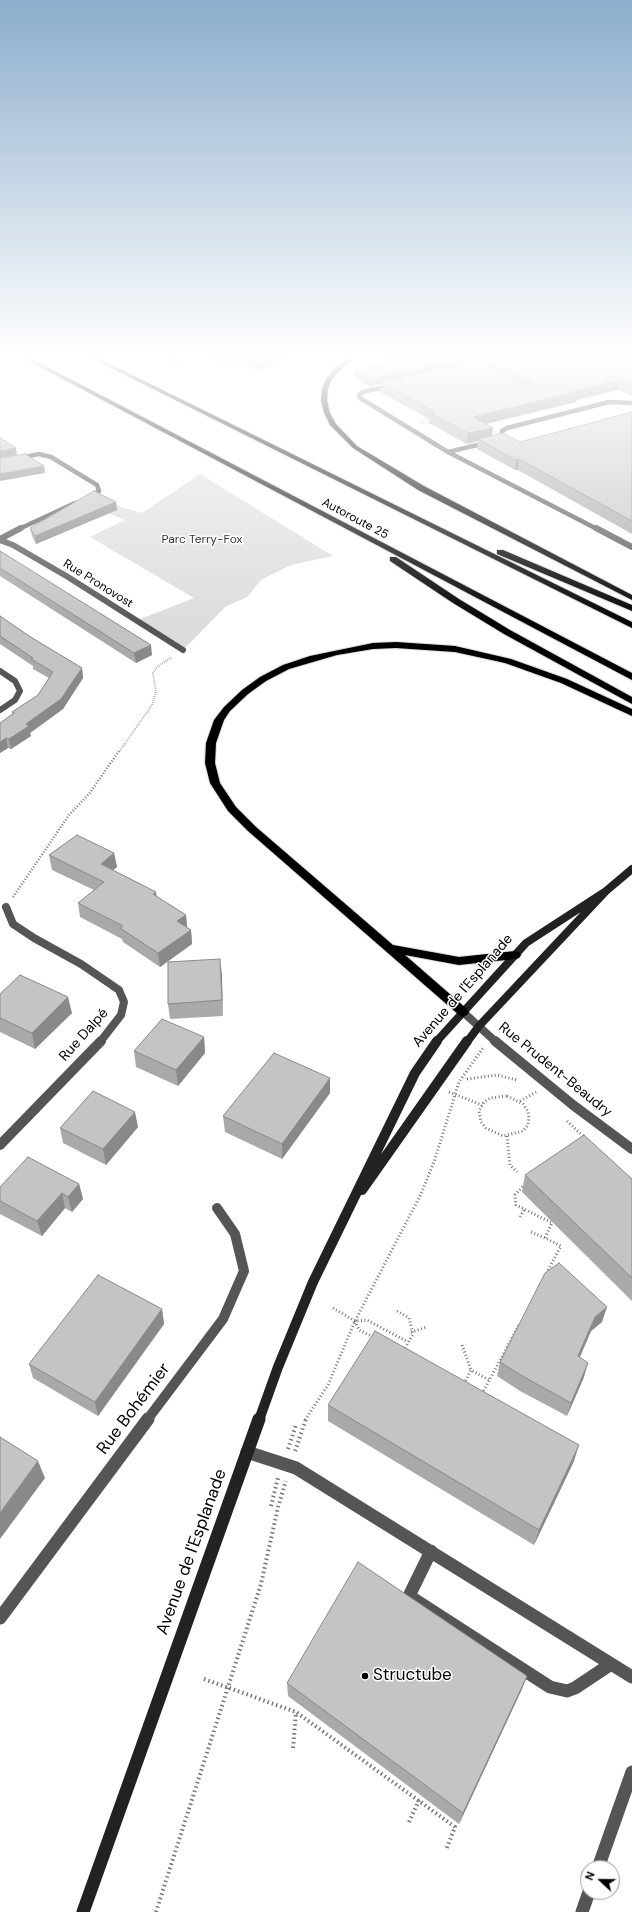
<!DOCTYPE html>
<meta charset="utf-8">
<style>
body{margin:0}
#map{position:relative;width:632px;height:1912px;overflow:hidden;background:#fff;font-family:"DM Sans",sans-serif}
canvas{display:block}
.north{position:absolute;left:580px;top:1860px;width:40px;height:40px;box-sizing:border-box;background:#fff;border:1px solid #999;border-radius:50%;rotate:292deg;font-size:11px;font-weight:700;line-height:16px;text-align:center;color:#000}
.north::after{content:'';display:block;margin:auto;width:14px;height:18px;background:#000;clip-path:polygon(50% 0,100% 100%,50% 72%,0 100%)}
</style>
<div id="map">
<canvas width="632" height="1912"></canvas>
<div class="north">N</div>
</div>
<script>
const ctx = document.querySelector('canvas').getContext('2d');
ctx.lineJoin = 'round';
function fillPath(path, color) { ctx.fillStyle = color; ctx.fill(path, 'evenodd'); }
const poly = rows => new Path2D(rows.map(r => 'M' + r).join(''));
function stroke(path, color, width, dash) { ctx.strokeStyle = color; ctx.lineWidth = width; ctx.lineCap = dash ? 'butt' : 'round'; ctx.setLineDash(dash || []); ctx.stroke(path); }
function label(font, color, halo, rows, align = 'center') {
  ctx.font = font + ' "DM Sans",sans-serif'; ctx.lineWidth = 3; ctx.setLineDash([]); ctx.textBaseline = 'middle'; ctx.strokeStyle = halo; ctx.fillStyle = color; for (const [text, x, y, turn = 0] of rows) {
    ctx.save(); ctx.translate(x, y); ctx.rotate((+turn || 0) * Math.PI / 180); ctx.textAlign = isNaN(turn) ? turn : align; if (halo) ctx.strokeText(text, 0, 0); ctx.fillText(text, 0, 0); ctx.restore();
  }
}
fillPath(poly([
 [200,474,333,556,291,565,261,580,247,597,225,607,185,648,135,621,194,598,90,537,125,520,83,503,95,499,142,513]
]), '#dcdcdc');
stroke(poly([
 [169,358,180,367]
]), '#a3a3a3', 3);
const highway = poly([
 [23,358,30,358,632,673,632,680,23,358],
 [91,358,98,358,632,622,632,628,91,358],
 [347,358,353,358,332,379,328,389,327,400,330,413,336,424,357,446,424,486,632,595,632,600,418,490,353,448,330,425,324,413,321,400,322,389,326,379,335,368,347,358],
 [497,550,503,550,632,605,632,611,497,554,497,550],
 [390,557,396,557,459,599,510,630,632,697,632,704,504,634,453,603,390,561,390,557],
 [396,642,455,646,511,659,567,679,632,709,632,716,561,683,505,663,455,652,396,648,373,649,337,655,289,669,266,681,248,694,230,711,224,720,216,743,215,763,220,783,236,807,256,827,393,945,459,957,515,951,519,952,521,955,519,958,515,959,459,965,405,955,467,1009,469,1012,467,1015,463,1017,459,1015,248,831,228,811,210,783,205,763,206,743,214,720,224,707,242,690,260,677,283,665,310,656,373,643,396,642]
]);
stroke(highway, '#dbdbdb', 2);
stroke(poly([
 [419,421,430,418],
 [422,423,432,420]
]), '#777', 1.5, [0.5, 1]);
stroke(poly([
 [119,752,152,705,156,692,153,673,157,667,172,657]
]), '#777', 2, [0.5, 1.5]);
stroke(poly([
 [13,897,69,815,89,794,119,751]
]), '#777', 2.5, [1, 2]);
stroke(poly([
 [467,1079,497,1075,517,1080],
 [449,1092,482,1105],
 [507,1096,523,1104,528,1111,529,1118,528,1125,523,1131,503,1136,486,1128,481,1122,479,1111,484,1102,490,1098,507,1096],
 [520,1101,536,1092],
 [567,1121,585,1138],
 [507,1136,510,1165,517,1172],
 [525,1184,515,1195,516,1205,552,1223,545,1238,561,1246,547,1272],
 [520,1217,524,1210],
 [531,1232,545,1238],
 [333,1308,355,1321],
 [397,1311,409,1318,413,1334,404,1350],
 [411,1332,427,1327],
 [373,1337,359,1330,355,1321,367,1320,408,1342],
 [462,1345,471,1370],
 [464,1384,471,1370,489,1380],
 [482,1394,520,1323],
 [305,1420,328,1385,355,1321,421,1194,434,1162,459,1082,483,1048]
]), '#777', 3, [1, 2.5]);
stroke(poly([
 [288,1449,296,1425],
 [295,1451,306,1419],
 [271,1506,278,1478],
 [204,1679,296,1712,455,1827,446,1850],
 [293,1748,296,1712],
 [409,1822,419,1800],
 [156,1912,261,1584,278,1507,286,1481]
]), '#777', 4, [1.5, 3]);
stroke(poly([
 [454,358,475,368],
 [389,386,363,392,359,395,360,398,448,452,597,529],
 [509,440,502,436,502,431,507,428,609,402,632,403],
 [448,452,486,443]
]), '#555', 4.5);
stroke(poly([
 [596,528,632,547]
]), '#555', 6);
stroke(poly([
 [247,1452,296,1468,632,1677],
 [431,1551,409,1596,550,1687,567,1691,575,1688,611,1664],
 [598,1868,632,1772],
 [582,1912,589,1892]
]), '#555', 13);
stroke(poly([
 [0,462,39,454,51,457,97,485,99,491,88,498],
 [19,529,75,503]
]), '#555', 4.5);
stroke(poly([
 [0,539,21,528],
 [0,540,13,545,68,577,183,650],
 [0,671,15,681,20,691,15,700,0,710]
]), '#555', 6);
stroke(poly([
 [6,907,13,924,34,938,81,964,119,990,124,1002,121,1015,100,1042],
 [463,1012,496,1042]
]), '#555', 8);
stroke(poly([
 [495,1041,573,1105,632,1149],
 [0,1145,101,1041],
 [147,1420,223,1319,244,1271,235,1234,217,1208]
]), '#555', 10);
stroke(poly([
 [0,1618,148,1419]
]), '#555', 13);
stroke(poly([
 [436,1042,526,943,606,891],
 [467,1042,479,1026,606,891,632,869]
]), '#222', 8);
stroke(poly([
 [362,1190,467,1041],
 [259,1420,278,1367,313,1282,415,1073,437,1041]
]), '#222', 10);
stroke(poly([
 [83,1912,259,1419]
]), '#222', 13);
fillPath(highway, '#000');
fillPath(poly([
 [208,358,286,358,260,370],
 [381,358,461,358,463,359,463,365,472,363,462,358,632,358,632,396,618,390,576,400,576,402,486,424,492,436,520,442,632,412,632,534,518,470,515,470,477,449,478,441,467,444,429,423,429,419,380,392,380,384,370,387,355,378,355,371,391,363],
 [486,362,486,367,477,363],
 [116,502,117,510,36,544,32,536,30,528],
 [0,551,152,655,136,663,0,576],
 [0,616,29,636,82,668,83,678,63,709,30,733,31,736,11,749,8,748,0,753,0,723,13,714,12,712,38,695,49,678,33,669,33,666,0,644],
 [114,853,117,867,113,870,186,915,187,927,191,930,192,944,160,967,123,942,122,939,80,917,78,903,94,890,52,870,49,855],
 [220,959,223,1016,170,1019,168,1004],
 [0,994,72,1013,35,1049,0,1032],
 [204,1037,205,1053,178,1086,136,1067,134,1051],
 [330,1078,330,1093,282,1159,225,1132,223,1116],
 [138,1127,106,1165,63,1143,60,1128],
 [525,1175,632,1179,632,1301,522,1192],
 [79,1184,83,1199,72,1212,65,1208,42,1236,0,1214,0,1187],
 [162,1309,164,1324,98,1416,33,1378,29,1364],
 [602,1322,591,1331,580,1357,584,1377,567,1416,520,1391,497,1376,500,1362],
 [328,1405,574,1461,534,1545,328,1421],
 [527,1676,522,1689,459,1824,288,1696,287,1683]
]), '#a9a9a9');
fillPath(poly([
 [262,358,286,358,260,370,260,359],
 [475,358,506,358,486,360,486,362,475,364],
 [463,359,463,366,380,382,380,384,370,387,370,379],
 [620,380,618,390,576,400,576,402,472,427,473,417,574,391],
 [493,428,492,438,478,439,478,441,467,444,468,433],
 [16,448,17,455,0,458,0,451],
 [519,459,518,470,515,470,516,460],
 [44,466,45,473,0,481,0,474],
 [116,502,117,510,36,544,35,536],
 [151,645,152,655,136,663,134,653],
 [82,668,83,678,63,709,30,733,31,736,11,749,9,739,26,724],
 [6,738,8,748,0,753,0,742],
 [114,853,117,867,103,878,101,864],
 [156,892,158,906,153,894],
 [186,915,187,929,177,921],
 [191,930,192,944,160,967,158,953],
 [220,959,222,975,223,1016,222,1000],
 [68,997,72,1013,35,1049,32,1033],
 [204,1037,205,1053,178,1086,176,1070],
 [330,1078,330,1093,282,1159,282,1144],
 [135,1112,138,1127,106,1165,103,1149],
 [79,1184,83,1199,72,1212,68,1197],
 [62,1193,65,1208,42,1236,37,1221],
 [607,1307,602,1322,591,1331,574,1370,578,1356,595,1317],
 [162,1309,164,1324,98,1416,95,1402],
 [588,1363,584,1377,567,1416,571,1403],
 [579,1445,574,1461,534,1545,539,1530],
 [38,1461,45,1478,0,1539,0,1513],
 [527,1676,522,1689,459,1824,463,1813]
]), '#898989');
const building = poly([
 [396,358,461,358,463,359,370,379,355,371,402,361,396,358],
 [496,358,621,358,632,362,632,385,620,380,574,391,577,392,473,417,493,428,468,433,430,413,435,412,380,382,474,362,528,387,531,384,529,380,486,360,496,358],
 [632,412,632,521,519,459,516,460,478,439,503,433,520,442,632,412],
 [0,438,16,448,0,451,0,438],
 [25,454,44,466,0,474,0,458,25,454],
 [94,491,116,502,35,536,30,528,94,491],
 [0,551,151,645,134,653,0,568,0,551],
 [0,616,29,636,82,668,61,699,26,724,29,726,9,739,6,738,0,742,0,723,14,713,12,712,38,695,53,672,31,659,33,658,0,636,0,616],
 [77,835,114,853,101,864,156,892,153,894,186,915,177,921,191,930,158,953,120,928,123,926,78,903,104,882,49,855,77,835],
 [220,959,222,1000,168,1004,168,962,220,959],
 [20,975,68,997,32,1033,0,1018,0,994,20,975],
 [162,1019,204,1037,176,1070,134,1051,162,1019],
 [274,1053,330,1078,282,1144,223,1116,274,1053],
 [93,1091,135,1112,103,1149,60,1128,93,1091],
 [584,1135,632,1179,632,1278,525,1175,584,1135],
 [28,1157,79,1184,68,1197,62,1193,37,1221,0,1201,0,1187,28,1157],
 [559,1263,607,1307,595,1317,578,1356,588,1363,571,1403,524,1377,500,1362,545,1273,559,1263],
 [98,1275,162,1309,95,1402,29,1364,98,1275],
 [375,1331,579,1445,539,1530,328,1405,375,1331],
 [0,1437,38,1461,0,1513,0,1437],
 [358,1562,527,1676,463,1813,287,1683,358,1562]
]);
fillPath(building, '#c4c4c4');
stroke(building, '#898989', 1);
const sky = ctx.createLinearGradient(0, 0, 0, 625);
sky.addColorStop(0, '#8cadcc');
sky.addColorStop(0.57, '#fff');
sky.addColorStop(1, '#ffffff00');
ctx.fillStyle = sky;
ctx.fillRect(0, 0, 632, 625);
for (const [x, y, r, color] of [
 [365,1676,4,"#000"]
]) { const dot = new Path2D(); dot.arc(x, y, r, 0, 2 * Math.PI); ctx.fillStyle = color; ctx.fill(dot); stroke(dot, '#fff', 1.5); }
label('12px', '#000', '#fff', [
 ["Autoroute 25",355,519,28],
 ["Rue Pronovost",98,584,32]
]);
label('12px', '#333', '#fff', [
 ["Parc Terry-Fox",202,540]
]);
label('14px', '#000', '#fff', [
 ["Avenue de l'Esplanade",463,991,-49],
 ["Rue Dalpé",84,1035,-48],
 ["Rue Prudent-Beaudry",555,1070,39]
]);
label('17px', '#000', '#fff', [
 ["Rue Bohémier",134,1409,-53],
 ["Avenue de l'Esplanade",192,1552,-70]
]);
label('17px', '#000', '#fff', [
 ["Structube",373,1676]
], 'left');
</script>
